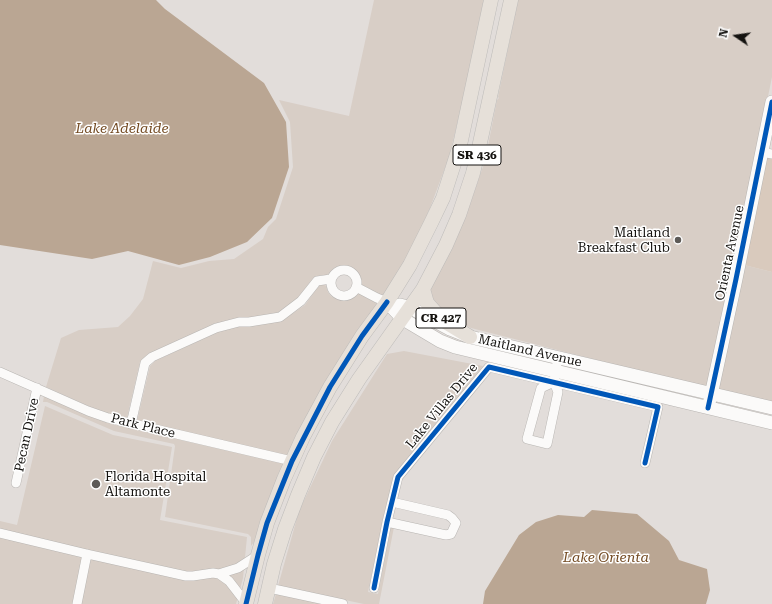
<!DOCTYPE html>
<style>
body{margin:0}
#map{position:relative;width:772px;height:604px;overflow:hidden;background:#e2ddda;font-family:"Roboto Serif",serif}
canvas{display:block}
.north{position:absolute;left:716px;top:16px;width:40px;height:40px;-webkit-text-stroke:3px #fff;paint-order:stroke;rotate:283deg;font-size:11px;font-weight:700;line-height:16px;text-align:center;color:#151310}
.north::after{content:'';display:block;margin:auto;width:14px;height:18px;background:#151310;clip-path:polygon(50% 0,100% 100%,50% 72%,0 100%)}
</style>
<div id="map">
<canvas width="772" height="604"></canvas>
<div class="north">N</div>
</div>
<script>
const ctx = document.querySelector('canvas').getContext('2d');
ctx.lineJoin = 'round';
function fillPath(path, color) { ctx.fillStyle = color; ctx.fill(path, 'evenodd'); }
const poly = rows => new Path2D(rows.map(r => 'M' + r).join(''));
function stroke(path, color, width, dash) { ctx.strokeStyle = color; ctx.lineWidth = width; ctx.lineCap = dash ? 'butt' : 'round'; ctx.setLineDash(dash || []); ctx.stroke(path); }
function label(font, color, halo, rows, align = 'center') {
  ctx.font = font + ' "Roboto Serif",serif'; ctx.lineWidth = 3; ctx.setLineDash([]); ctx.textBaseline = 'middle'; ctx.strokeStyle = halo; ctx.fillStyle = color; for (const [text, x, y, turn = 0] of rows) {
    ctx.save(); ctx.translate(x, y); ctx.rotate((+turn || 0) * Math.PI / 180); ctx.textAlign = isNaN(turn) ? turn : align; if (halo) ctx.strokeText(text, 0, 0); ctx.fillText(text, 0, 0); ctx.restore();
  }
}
fillPath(poly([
 [374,0,486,0,464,96,449,157,420,235,383,296,362,285,360,276,354,269,348,266,340,266,334,268,327,275,316,276,313,278,298,298,278,313,248,318,237,318,214,324,150,353,140,362,127,418,109,414,90,407,46,387,61,338,79,330,118,327,130,316,143,299,153,261,181,268,209,261,234,259,263,239,268,227,276,219,293,167,290,122,279,100,349,116],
 [518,0,772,0,772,77,731,278,707,388,471,328,446,316,439,309,428,291,450,252,468,209,485,161,497,100,499,98,498,97],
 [744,265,772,272,772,403,717,390],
 [325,284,328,292,331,296,338,300,347,301,353,298,359,293,378,304,288,456,137,421,150,366,155,361,218,332,240,326,283,320,305,305,319,285],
 [404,351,483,366,394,475,383,519,368,592,378,594,391,527,394,527,379,604,364,604,278,586,299,511,332,441,387,354],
 [44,396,86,415,111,424,285,464,258,537,251,546,251,537,248,534,165,517,175,446,174,444,114,431,47,402,43,402],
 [45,406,113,435,172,447,160,520,247,537,243,578,236,604,0,604,0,521,17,525],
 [276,594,322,604,273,604]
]), '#d8cec6');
fillPath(poly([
 [766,157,772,158,772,272,744,265]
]), '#d9cabd');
fillPath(poly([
 [0,0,156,0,165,9,264,83,286,122,289,167,272,218,247,242,210,257,179,265,128,251,92,259,0,245],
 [592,510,637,514,669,541,679,560,707,569,710,590,706,604,483,604,485,591,519,535,536,522,558,515,584,517]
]), '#baa693');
const street = poly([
 [762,152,772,154],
 '331 283a13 13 0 1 1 26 0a13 13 0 1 1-26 0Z',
 [356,287,377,298,387,302],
 [0,372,88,411,108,418,292,461],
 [554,382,541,388,527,439,547,444,558,392,554,382,558,357],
 [131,424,145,363,152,357,216,328,239,322,249,322,280,317,301,301,317,281,331,279],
 [16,483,37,388],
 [387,522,446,535,451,534,456,523,452,518,448,515,392,502],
 [0,533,87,554,186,576,193,576,213,573,219,574,225,572,238,568,258,555],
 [219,574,229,581,246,603],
 [269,588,343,604],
 [374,588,387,522,398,477,489,367,658,407,645,463],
 [77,604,87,554]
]);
const secondary = poly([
 [387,302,403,319,440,341,455,347,772,423],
 [400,305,411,308,450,329,470,337,772,408],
 [710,400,736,279,772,102]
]);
const primary = poly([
 [423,289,427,303,435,312,447,323,470,337],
 [246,604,258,555,267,523,284,479,303,437,330,387,362,336,387,302,410,265,431,223,443,198,460,145,491,0],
 [265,604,274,564,285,529,298,495,314,457,332,422,359,379,423,289,446,245,459,215,473,173,478,152,511,0]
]);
stroke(street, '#b8b5b2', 10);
stroke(secondary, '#b8b5b2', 14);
stroke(primary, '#bdbbb9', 15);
stroke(street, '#fbfaf9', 9);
stroke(secondary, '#fbfaf9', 13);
stroke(primary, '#e6e0d9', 14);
stroke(poly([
 [708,408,736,279,772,102],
 [374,588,387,522,398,477,489,367,658,407,645,463],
 [246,604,258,555,267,523,292,461,330,387,362,336,387,302]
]), '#0057b8', 5);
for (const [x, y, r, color] of [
 [678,240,4,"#5d5a57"],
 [96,484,5,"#5d5a57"]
]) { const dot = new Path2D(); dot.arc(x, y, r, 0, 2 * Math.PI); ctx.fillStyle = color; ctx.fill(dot); stroke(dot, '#fff', 1.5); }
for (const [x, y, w] of [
 [477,155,48],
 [441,318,50]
]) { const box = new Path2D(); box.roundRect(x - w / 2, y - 10, w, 20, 3); ctx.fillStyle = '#fff'; ctx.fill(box); stroke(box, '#151310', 1); }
label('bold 12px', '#151310', null, [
 ["SR 436",477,155],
 ["CR 427",441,318]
]);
label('13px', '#151310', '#fff', [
 ["Maitland",670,233],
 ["Breakfast Club",670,248],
 ["Florida Hospital",105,477,"left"],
 ["Altamonte",105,492,"left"]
], 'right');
label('13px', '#151310', '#fff', [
 ["Orienta Avenue",730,253,-78],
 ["Maitland Avenue",530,351,13],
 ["Lake Villas Drive",442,406,-51],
 ["Park Place",143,426,14],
 ["Pecan Drive",27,435,-78]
]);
label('italic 14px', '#744b23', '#fff', [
 ["Lake Adelaide",122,129],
 ["Lake Orienta",606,558]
]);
</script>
